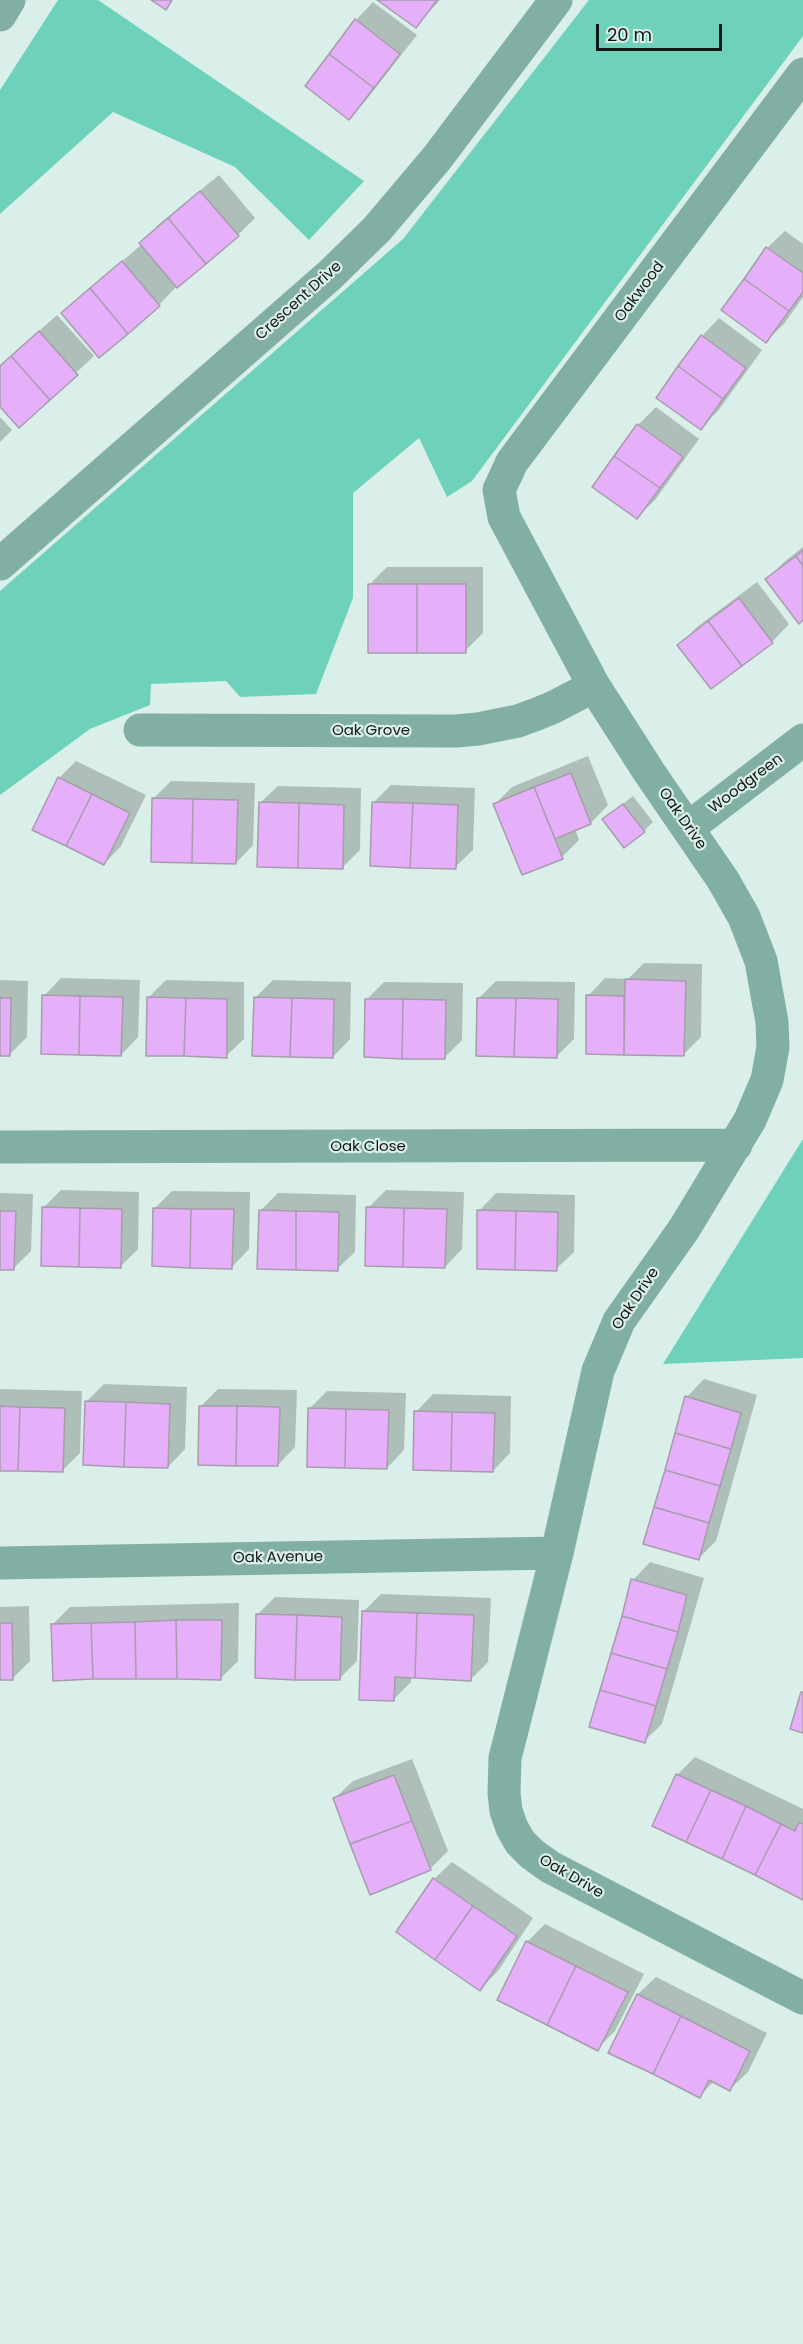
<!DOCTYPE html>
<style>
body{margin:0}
#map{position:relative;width:803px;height:2344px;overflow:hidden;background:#daefe9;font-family:Poppins,sans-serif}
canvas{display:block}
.scale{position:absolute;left:596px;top:24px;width:126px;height:27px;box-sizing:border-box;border:3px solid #101715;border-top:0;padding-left:8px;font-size:18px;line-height:21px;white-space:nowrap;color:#101715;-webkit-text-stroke:4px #daefe9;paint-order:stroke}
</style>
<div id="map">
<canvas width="803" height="2344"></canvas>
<div class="scale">20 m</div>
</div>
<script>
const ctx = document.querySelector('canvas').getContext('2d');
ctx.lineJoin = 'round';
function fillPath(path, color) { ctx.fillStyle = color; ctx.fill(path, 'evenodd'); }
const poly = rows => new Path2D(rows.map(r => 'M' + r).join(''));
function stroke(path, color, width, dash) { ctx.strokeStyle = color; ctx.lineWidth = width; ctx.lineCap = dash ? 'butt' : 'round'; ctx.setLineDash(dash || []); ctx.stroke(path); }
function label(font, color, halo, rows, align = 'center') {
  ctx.font = font + ' Poppins,sans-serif'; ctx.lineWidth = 4.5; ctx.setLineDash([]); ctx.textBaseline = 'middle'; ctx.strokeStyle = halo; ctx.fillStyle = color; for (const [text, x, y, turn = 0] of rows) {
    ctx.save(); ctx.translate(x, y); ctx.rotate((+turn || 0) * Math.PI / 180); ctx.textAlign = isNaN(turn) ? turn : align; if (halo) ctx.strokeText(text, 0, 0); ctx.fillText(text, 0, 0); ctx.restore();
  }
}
fillPath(poly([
 [58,0,98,0,364,181,309,240,235,167,113,112,0,214,0,90],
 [589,0,803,0,803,36,472,481,447,497,419,438,353,493,353,598,316,694,240,697,226,681,151,684,150,705,90,729,0,795,0,591,403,239],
 [803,1139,803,1358,663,1364]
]), '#6ed1ba');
fillPath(poly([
 [379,0,440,0,416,26],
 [373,2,417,35,366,100,349,118,356,20],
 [219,175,255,218,238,235,176,287,159,305,99,356,63,313,142,244,158,225],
 [785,231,803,244,803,297,784,324,766,341,767,248],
 [57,315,94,356,19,426,0,405,0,366],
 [719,318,762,350,718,411,701,428,702,336],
 [656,407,699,439,655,500,637,517,594,487,638,425],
 [0,417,12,430,0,442],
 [803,547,803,618,767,579,784,562],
 [387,567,483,567,483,633,465,651,369,585],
 [757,582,789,624,772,642,679,645,697,627],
 [588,756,608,805,591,823,575,829,579,840,562,857,495,804,512,787],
 [76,761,146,795,121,846,104,864,59,778],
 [171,781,255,783,253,845,236,863,154,798],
 [391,785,475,788,473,850,455,867,373,803],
 [278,786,361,788,360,850,342,868,260,803],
 [633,796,653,822,644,831,604,819],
 [644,963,702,964,701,1037,684,1054,587,1053,588,996,605,978,628,979],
 [61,978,140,980,138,1037,121,1055,44,996],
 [0,980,28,981,27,1037,9,1055,0,1055],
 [166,980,244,982,244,1039,226,1056,149,997],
 [273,980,351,982,350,1039,333,1057,255,998],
 [496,981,575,982,574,1039,556,1057,479,998],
 [384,982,463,983,462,1040,444,1058,367,999],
 [61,1190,139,1192,138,1249,121,1266,43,1208],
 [386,1190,464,1192,462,1249,445,1267,368,1208],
 [172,1191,250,1192,249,1249,232,1267,154,1209],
 [0,1193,33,1194,31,1251,14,1268,0,1268],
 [278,1193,356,1195,355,1252,337,1269,260,1211],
 [496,1193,575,1195,574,1252,556,1269,479,1211],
 [704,1379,757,1395,716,1541,699,1558,687,1397],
 [104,1384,187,1387,185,1449,168,1467,86,1402],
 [0,1389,82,1391,80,1453,63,1470,0,1469],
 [218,1389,297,1390,295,1447,278,1465,201,1406],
 [327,1391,406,1393,404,1450,387,1468,309,1409],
 [433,1394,511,1396,510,1453,493,1471,416,1412],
 [650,1562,704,1578,662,1724,644,1741,633,1580],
 [381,1594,491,1598,488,1662,471,1679,411,1676,411,1682,393,1700,364,1611],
 [275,1597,359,1600,357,1661,339,1679,257,1615],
 [239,1603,238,1661,221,1678,52,1625,70,1607],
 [29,1606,30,1661,13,1678,0,1678,0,1607],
 [695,1757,803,1809,803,1897,677,1775],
 [412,1759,448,1851,430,1869,335,1798,353,1781],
 [452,1862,533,1918,498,1971,480,1989,434,1879],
 [545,1924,644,1974,615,2031,597,2049,527,1942],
 [656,1977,767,2033,748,2072,730,2089,714,2081,700,2096,610,2052,638,1994]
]), '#0003');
const building = poly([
 [151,0,172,0,166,10,151,0],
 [377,0,437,0,416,28,377,0],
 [355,19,400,54,374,88,329,54,355,19],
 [329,54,374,88,349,120,305,86,329,54],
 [200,191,239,236,206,264,168,218,200,191],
 [168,218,206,264,177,288,139,243,168,218],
 [766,247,803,273,803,292,789,311,744,279,766,247],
 [122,261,160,306,128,334,90,288,122,261],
 [744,279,789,311,766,343,721,310,744,279],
 [90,288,128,334,99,358,61,313,90,288],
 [39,331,78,375,50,400,11,356,39,331],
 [701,335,746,368,723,399,678,366,701,335],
 [11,356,50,400,19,428,0,407,0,366,11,356],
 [678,366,723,399,701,430,656,398,678,366],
 [637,424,683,457,660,488,614,456,637,424],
 [614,456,660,488,637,519,592,487,614,456],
 [803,550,803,566,796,556,803,550],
 [796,556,803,566,803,620,799,624,765,579,796,556],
 [368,584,417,584,417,653,368,653,368,584],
 [417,584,466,584,466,653,417,653,417,584],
 [739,598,773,643,742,666,708,621,739,598],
 [708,621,742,666,711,689,677,645,708,621],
 [571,773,591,824,555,839,534,787,571,773],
 [58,777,92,794,66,846,32,830,58,777],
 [534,787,563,859,522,875,493,804,534,787],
 [92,794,130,813,104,865,66,846,92,794],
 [152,798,193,799,192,863,151,862,152,798],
 [193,799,238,800,236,864,192,863,193,799],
 [259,802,299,803,298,868,257,867,259,802],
 [372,802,413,803,410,868,370,866,372,802],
 [299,803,344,805,343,869,298,868,299,803],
 [413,803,458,805,456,869,410,868,413,803],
 [623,804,645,832,624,848,602,819,623,804],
 [625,979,686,981,684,1056,624,1055,625,979],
 [42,995,80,996,79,1055,41,1054,42,995],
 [586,995,624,996,624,1055,586,1054,586,995],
 [80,996,123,997,121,1056,79,1055,80,996],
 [147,997,186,998,184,1056,146,1056,147,997],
 [254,997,292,998,290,1057,252,1056,254,997],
 [0,998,11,998,10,1056,0,1056,0,998],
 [186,998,227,999,227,1058,184,1056,186,998],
 [292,998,334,999,333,1058,290,1057,292,998],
 [477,998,516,998,514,1057,476,1056,477,998],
 [516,998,558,999,557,1058,514,1057,516,998],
 [365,999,403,999,402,1059,364,1057,365,999],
 [403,999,446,1000,445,1059,402,1059,403,999],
 [42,1207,80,1208,79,1267,41,1266,42,1207],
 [366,1207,404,1208,403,1267,365,1266,366,1207],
 [80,1208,122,1209,121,1268,79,1267,80,1208],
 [153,1208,191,1209,190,1268,152,1266,153,1208],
 [404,1208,447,1209,445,1268,403,1267,404,1208],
 [191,1209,234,1209,232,1269,190,1268,191,1209],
 [259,1210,296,1211,296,1270,257,1269,259,1210],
 [477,1210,516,1211,515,1270,477,1269,477,1210],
 [0,1211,16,1211,14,1270,0,1270,0,1211],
 [296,1211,339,1212,338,1271,296,1270,296,1211],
 [516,1211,558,1212,557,1271,515,1270,516,1211],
 [685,1396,741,1413,731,1449,675,1433,685,1396],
 [85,1401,126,1402,124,1467,83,1465,85,1401],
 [126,1402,170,1404,168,1468,124,1467,126,1402],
 [0,1406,20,1407,18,1471,0,1471,0,1406],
 [199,1406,237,1406,236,1466,198,1465,199,1406],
 [237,1406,280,1407,278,1466,236,1466,237,1406],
 [20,1407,65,1408,63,1472,18,1471,20,1407],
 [308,1408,346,1409,345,1468,307,1467,308,1408],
 [346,1409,389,1410,387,1469,345,1468,346,1409],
 [414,1411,452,1412,451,1471,413,1470,414,1411],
 [452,1412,495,1413,493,1472,451,1471,452,1412],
 [675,1433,731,1449,720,1486,665,1470,675,1433],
 [665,1470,720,1486,709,1523,654,1507,665,1470],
 [654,1507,709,1523,699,1560,643,1544,654,1507],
 [631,1579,687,1595,678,1632,622,1616,631,1579],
 [362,1611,417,1613,415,1678,395,1677,394,1701,359,1700,362,1611],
 [417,1613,474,1615,471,1681,415,1678,417,1613],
 [256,1614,297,1615,295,1680,255,1678,256,1614],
 [297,1615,342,1617,340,1680,295,1680,297,1615],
 [622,1616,678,1632,667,1669,611,1653,622,1616],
 [176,1620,177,1679,136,1679,135,1622,176,1620],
 [176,1620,222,1620,221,1680,177,1679,176,1620],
 [135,1622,136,1679,93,1679,91,1623,135,1622],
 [0,1623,12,1623,13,1680,0,1680,0,1623],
 [91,1623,93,1679,53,1681,51,1624,91,1623],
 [611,1653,667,1669,656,1706,600,1690,611,1653],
 [600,1690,656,1706,645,1743,589,1727,600,1690],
 [801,1692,803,1692,803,1733,790,1729,801,1692],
 [676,1774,711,1790,686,1842,652,1826,676,1774],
 [394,1775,412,1821,350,1844,333,1798,394,1775],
 [711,1790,746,1806,722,1859,686,1842,711,1790],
 [746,1806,781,1824,755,1875,722,1859,746,1806],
 [412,1821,431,1870,370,1895,350,1844,412,1821],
 [799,1822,803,1824,803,1900,755,1875,781,1824,795,1831,799,1822],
 [433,1878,473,1906,435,1960,396,1932,433,1878],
 [473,1906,517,1936,480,1991,435,1960,473,1906],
 [526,1941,576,1966,547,2025,497,2000,526,1941],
 [576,1966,628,1992,598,2051,547,2025,576,1966],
 [637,1994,681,2016,653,2074,608,2053,637,1994],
 [681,2016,750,2051,730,2091,709,2080,700,2098,653,2074,681,2016]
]);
fillPath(building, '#e5b0f9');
stroke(building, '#a69caa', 1.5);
stroke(poly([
 [0,15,9,0],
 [803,74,512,462,499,490,504,517,594,686,649,772,723,880,744,917,761,961,772,1022,773,1047,767,1080,750,1120,684,1229,619,1321,598,1371,557,1553,505,1758,504,1793,506,1811,512,1828,520,1842,532,1854,550,1867,803,1998],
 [0,564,330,275,377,229,437,158,556,0],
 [140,730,456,731,478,729,518,721,537,714,554,707,594,686],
 [688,828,803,740],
 [0,1147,736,1145],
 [0,1563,557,1553]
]), '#82afa3', 33);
label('15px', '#101715', '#daefe9', [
 ["Oakwood",640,292,-53],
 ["Crescent Drive",299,301,-42],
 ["Oak Grove",371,731],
 ["Woodgreen",746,784,-37],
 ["Oak Drive",682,819,55],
 ["Oak Close",368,1147],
 ["Oak Drive",636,1299,-56],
 ["Oak Avenue",278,1558,-1],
 ["Oak Drive",571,1877,30]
]);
</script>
